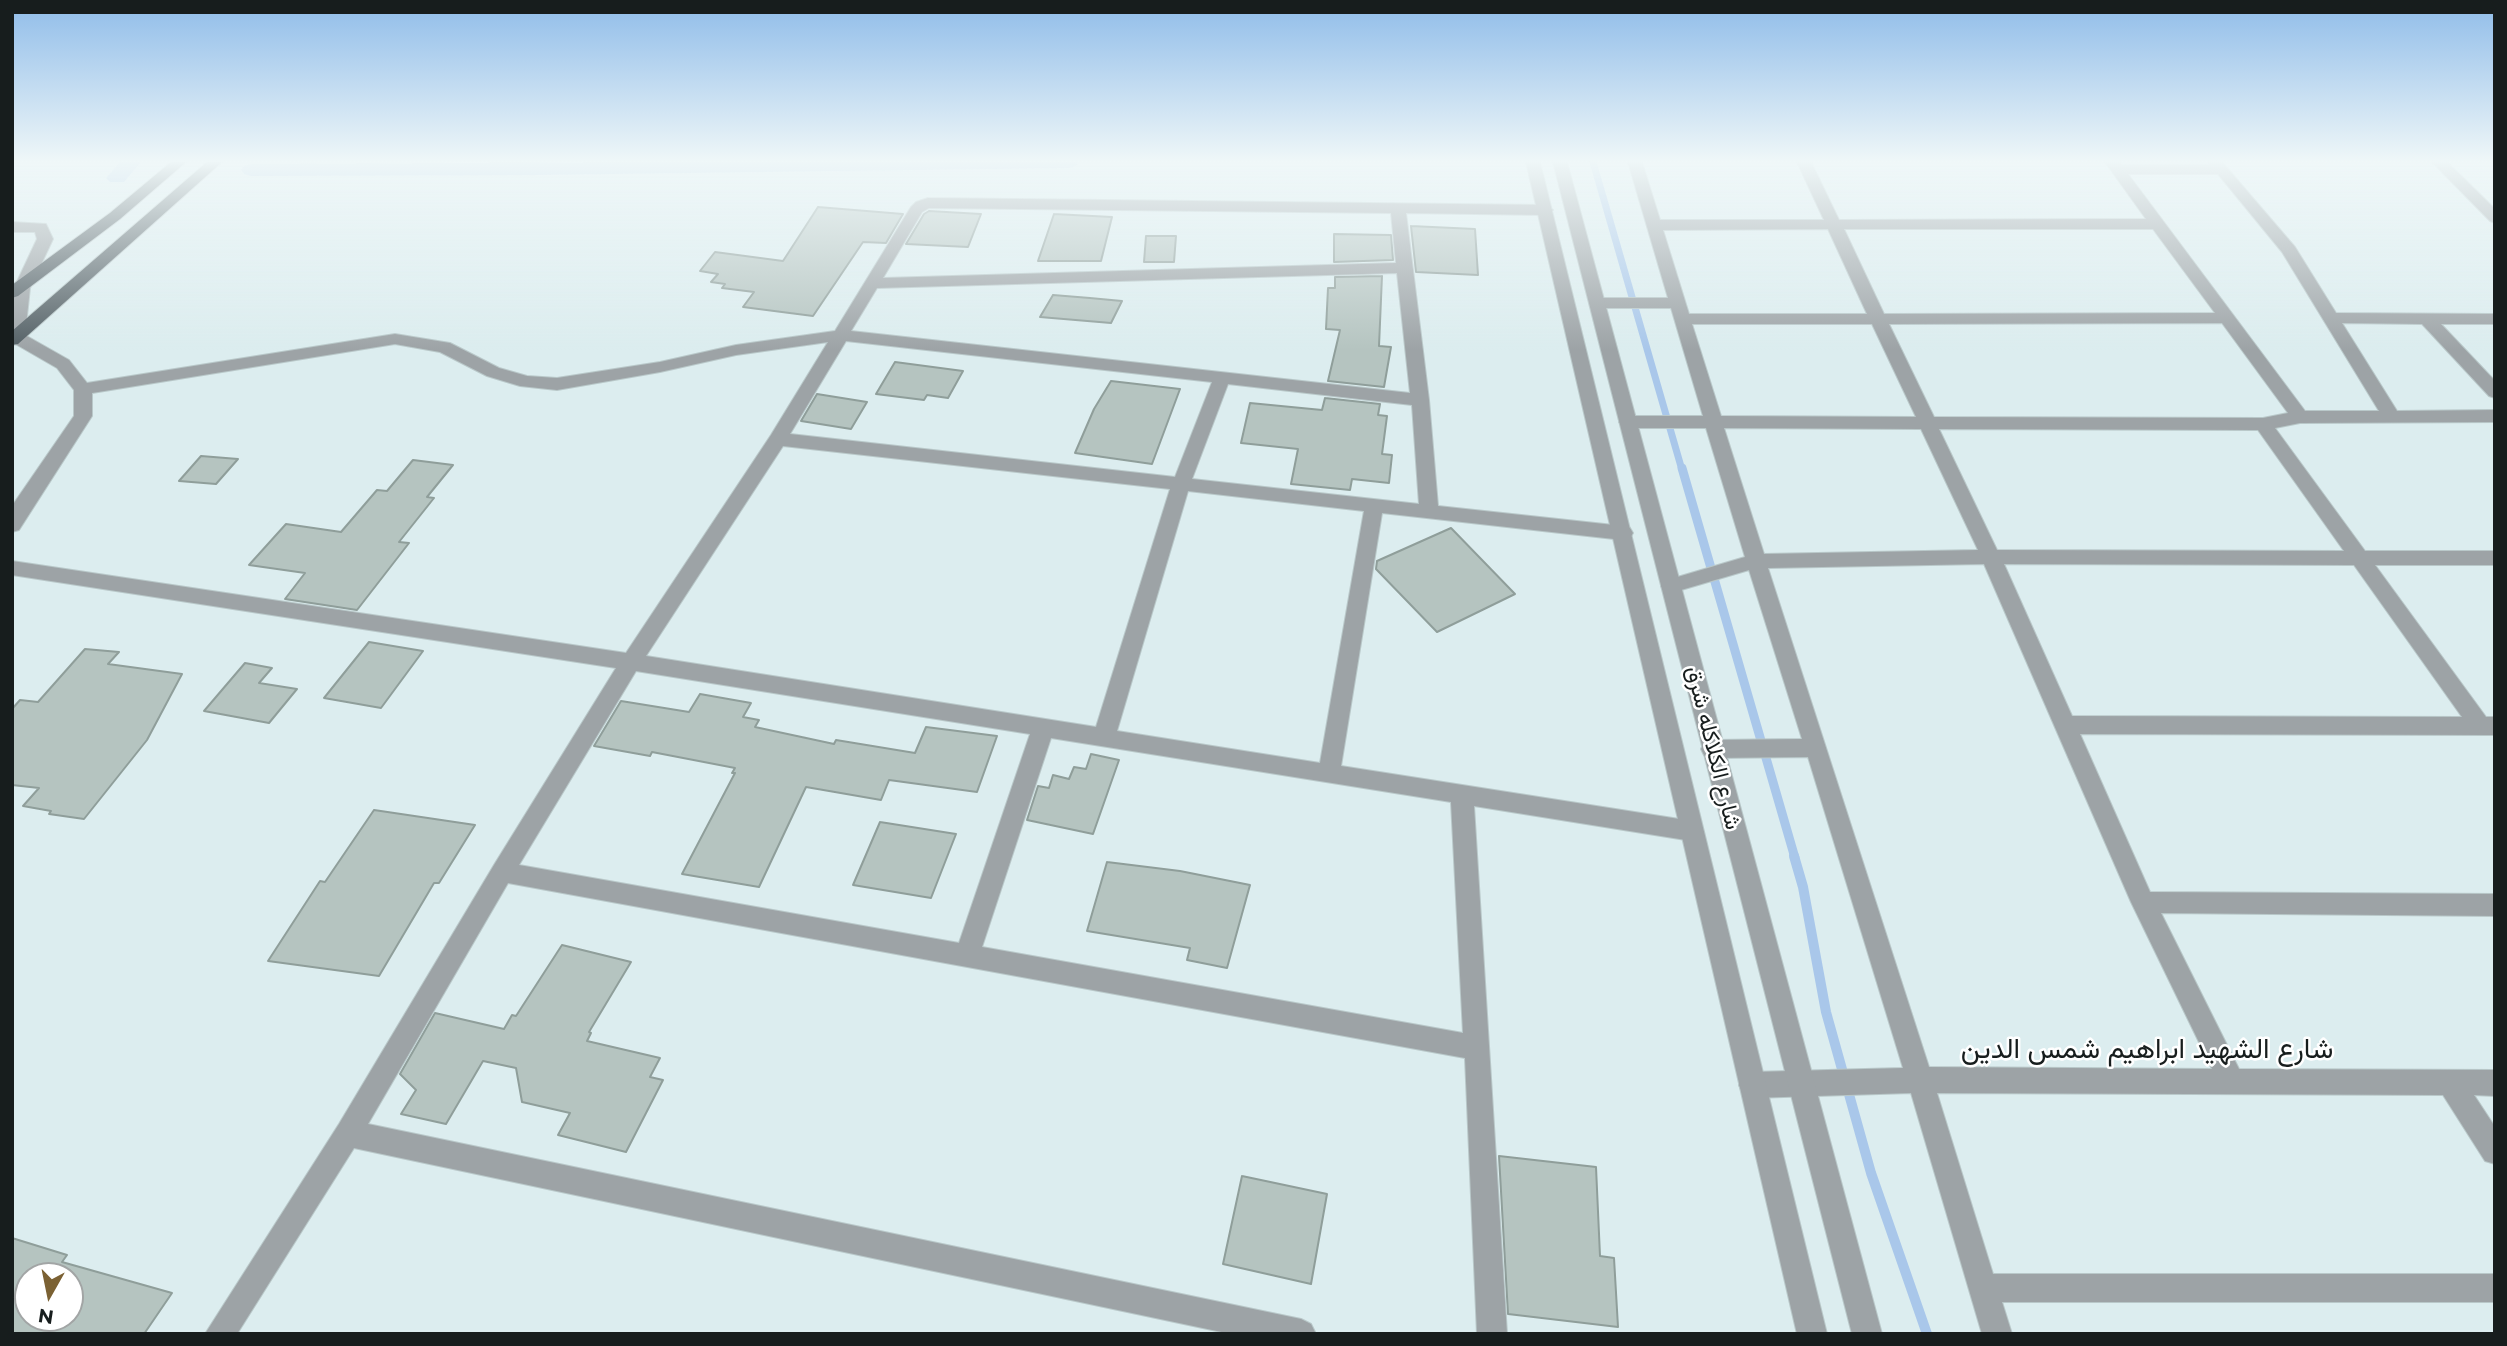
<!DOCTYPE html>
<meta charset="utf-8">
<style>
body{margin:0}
#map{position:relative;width:2507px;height:1346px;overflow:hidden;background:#dcedef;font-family:Montserrat,sans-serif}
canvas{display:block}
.frame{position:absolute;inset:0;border:14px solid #171d1d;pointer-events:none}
.north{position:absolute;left:14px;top:1262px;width:70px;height:70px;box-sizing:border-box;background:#fff;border:2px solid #a2a5a5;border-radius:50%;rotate:189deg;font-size:19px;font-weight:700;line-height:28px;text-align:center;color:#171d1d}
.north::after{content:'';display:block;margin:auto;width:24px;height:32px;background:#7b6133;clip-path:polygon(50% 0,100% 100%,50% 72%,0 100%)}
</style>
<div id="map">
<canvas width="2507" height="1346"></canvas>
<div class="frame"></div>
<div class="north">N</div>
</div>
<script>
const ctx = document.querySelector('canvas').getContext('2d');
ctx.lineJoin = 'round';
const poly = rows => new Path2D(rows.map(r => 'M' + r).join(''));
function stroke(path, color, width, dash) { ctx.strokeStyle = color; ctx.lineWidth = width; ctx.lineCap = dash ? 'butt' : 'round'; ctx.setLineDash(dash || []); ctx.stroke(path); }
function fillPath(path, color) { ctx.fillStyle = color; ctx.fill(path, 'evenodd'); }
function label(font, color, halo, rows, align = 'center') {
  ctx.font = font + ' Montserrat,Vazirmatn,sans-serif'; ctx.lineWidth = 5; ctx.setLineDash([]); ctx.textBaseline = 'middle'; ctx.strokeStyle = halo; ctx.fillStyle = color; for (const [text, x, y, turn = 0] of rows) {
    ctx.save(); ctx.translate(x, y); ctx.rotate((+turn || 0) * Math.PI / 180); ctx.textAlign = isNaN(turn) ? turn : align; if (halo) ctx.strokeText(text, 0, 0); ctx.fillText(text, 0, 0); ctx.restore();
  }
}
stroke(poly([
 [1593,162,1682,470]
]), '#a9c7ea', 7);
stroke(poly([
 [1682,468,1795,858]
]), '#a9c7ea', 9);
stroke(poly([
 [1794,856,1803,887,1826,1012,1871,1173,1927,1334]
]), '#a9c7ea', 10);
fillPath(poly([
 [120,162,141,162,124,182,110,182,106,178,120,162],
 [630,162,1079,162,1076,166,1069,168,536,175,251,176,244,174,241,170,244,166,251,164,630,162]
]), '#a9c7ea');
const building = poly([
 [818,207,903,214,886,243,863,242,813,316,743,307,754,292,722,288,725,284,711,282,718,274,700,271,715,252,783,261,818,207],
 [929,211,981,214,968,247,906,244,924,214,929,211],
 [1054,214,1112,217,1101,261,1038,261,1054,214],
 [1411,226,1475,229,1478,275,1416,272,1411,226],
 [1334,234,1391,235,1393,260,1334,262,1334,234],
 [1146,236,1176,236,1174,262,1144,262,1146,236],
 [1382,276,1379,346,1391,347,1384,387,1328,381,1340,330,1326,329,1328,288,1335,288,1335,277,1382,276],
 [1053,295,1090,298,1122,301,1111,323,1040,317,1053,295],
 [895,362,963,371,948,398,927,395,924,400,876,394,895,362],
 [1111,381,1180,389,1152,464,1075,453,1094,409,1111,381],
 [817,394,867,402,851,429,801,421,817,394],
 [1325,398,1380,404,1378,415,1387,416,1382,454,1392,455,1389,483,1352,479,1350,490,1291,484,1298,449,1241,443,1250,403,1322,410,1325,398],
 [201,456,238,459,216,484,179,481,201,456],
 [413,460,453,465,427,497,434,498,399,542,409,543,357,610,285,599,305,573,249,565,286,524,341,532,377,490,387,491,413,460],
 [1451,528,1515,594,1437,632,1376,569,1377,561,1451,528],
 [369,642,423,651,381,708,324,698,369,642],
 [85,649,119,652,108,664,182,674,147,740,84,819,49,814,51,811,23,806,39,788,12,785,12,709,20,700,38,702,85,649],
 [245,663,272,668,259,683,297,689,269,723,204,711,245,663],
 [700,694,751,703,743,717,759,720,755,727,834,744,836,740,915,753,926,727,997,736,977,792,889,780,881,800,806,787,759,887,682,874,735,773,732,773,735,768,652,752,650,756,594,746,621,701,689,712,700,694],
 [1091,754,1119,760,1093,834,1027,820,1038,786,1049,788,1053,775,1069,779,1074,767,1086,769,1091,754],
 [374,810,475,825,439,883,434,883,379,976,268,961,320,881,325,882,374,810],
 [880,822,956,834,931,898,853,885,880,822],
 [1107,862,1180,871,1250,885,1227,968,1187,960,1190,948,1087,931,1107,862],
 [562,945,631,962,589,1032,591,1033,587,1041,660,1058,650,1077,663,1080,626,1152,558,1135,570,1113,522,1102,516,1068,483,1061,446,1124,401,1114,416,1090,400,1074,435,1013,504,1029,512,1015,516,1016,562,945],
 [1499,1156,1596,1167,1600,1256,1614,1258,1618,1327,1508,1314,1499,1156],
 [1242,1176,1327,1194,1311,1284,1223,1264,1242,1176],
 [12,1238,67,1255,62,1262,172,1293,144,1334,12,1334,12,1238],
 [28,1276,70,1276,70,1318,28,1318,28,1276]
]);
fillPath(building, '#b5c4c0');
stroke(building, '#8f9e9a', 2);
const minor = poly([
 [1628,162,1642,162,1660,220,1824,220,1797,162,1811,162,1839,220,2146,219,2105,162,2119,162,2121,165,2210,165,2208,162,2222,162,2295,247,2336,313,2495,314,2495,324,2441,324,2495,381,2495,398,2489,396,2422,324,2342,323,2397,411,2495,410,2495,422,2300,423,2275,428,2365,551,2495,551,2495,565,2375,565,2486,717,2495,717,2495,735,2080,734,2150,892,2495,894,2495,916,2161,913,2239,1069,2495,1070,2495,1096,2474,1095,2495,1127,2495,1164,2485,1161,2443,1095,1937,1093,1993,1274,2495,1274,2495,1302,2002,1302,2012,1334,1982,1334,1911,1093,1752,1098,1743,1094,1739,1085,1743,1076,1752,1072,1903,1068,1808,757,1712,758,1704,755,1701,749,1704,743,1712,740,1802,739,1749,570,1671,593,1664,591,1661,586,1664,581,1745,557,1706,428,1628,428,1619,422,1628,416,1703,416,1671,308,1597,308,1589,303,1597,298,1668,298,1628,162],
 [2128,174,2218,174,2282,252,2379,411,2305,411,2128,174],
 [1828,229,1867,314,1689,314,1663,230,1828,229],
 [1844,229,2153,229,2215,313,1884,314,1844,229],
 [2222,323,2288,413,2263,418,1934,417,1889,324,2222,323],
 [1692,324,1872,324,1916,417,1721,416,1692,324],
 [1724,428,1921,429,1978,550,1764,554,1724,428],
 [1939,429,2258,430,2344,551,1997,550,1939,429],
 [1984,564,2131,902,2212,1069,1929,1067,1768,568,1984,564],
 [2004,564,2354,565,2462,717,2072,716,2004,564],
 [2432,162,2447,162,2495,209,2495,223,2490,221,2432,162],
 [928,198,1545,205,1553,210,1545,215,1406,213,1429,400,1438,506,1623,526,1630,528,1633,533,1630,538,1623,540,1382,513,1341,766,1692,821,1700,824,1703,831,1700,838,1692,841,1474,806,1507,1334,1477,1334,1465,1058,508,883,368,1124,1301,1319,1311,1324,1316,1334,1231,1334,354,1148,237,1334,205,1334,339,1124,494,865,616,668,12,575,12,561,626,653,771,435,828,342,736,355,660,372,557,390,520,386,487,376,440,352,395,344,92,393,92,416,19,530,12,532,12,506,74,416,74,390,57,368,12,342,14,288,37,239,35,232,12,232,12,222,46,224,53,239,30,288,25,335,69,360,87,383,395,334,450,343,499,368,527,376,557,378,660,362,736,345,835,331,911,207,916,202,928,198],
 [929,208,1391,213,1396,263,883,278,922,212,929,208],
 [1397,273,1410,393,851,331,877,288,1397,273],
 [846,341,1212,382,1175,477,790,434,846,341],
 [1228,384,1412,405,1419,504,1192,479,1228,384],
 [783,446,1170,489,1096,727,646,656,783,446],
 [1188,491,1364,511,1320,763,1117,731,1188,491],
 [636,671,1030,734,959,943,519,865,636,671],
 [1051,738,1451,802,1463,1033,982,947,1051,738]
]);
const tertiary = poly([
 [1526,162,1540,162,1827,1334,1797,1334,1526,162],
 [1553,162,1567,162,1882,1334,1852,1334,1553,162]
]);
const trunk = poly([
 [171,162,186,162,120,219,18,296,12,298,12,285,110,213,171,162],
 [207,162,222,162,18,344,12,345,12,331,207,162]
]);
stroke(minor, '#b9c8c9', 2);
stroke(tertiary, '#b9c8c9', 2);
stroke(trunk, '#b9c8c9', 2);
fillPath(minor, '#9da3a6');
fillPath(tertiary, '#9da3a6');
fillPath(trunk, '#546065');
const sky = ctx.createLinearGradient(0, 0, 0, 350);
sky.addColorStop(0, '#8fbce9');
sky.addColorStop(0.46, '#eff7f8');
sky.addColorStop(1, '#eff7f800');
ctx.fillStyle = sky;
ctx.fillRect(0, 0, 2507, 350);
label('23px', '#171d1d', '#fff', [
 ["شارع الكلاكله شرق",1713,748,76]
]);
label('28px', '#171d1d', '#fff', [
 ["شارع الشهيد ابراهيم شمس الدين",2147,1050]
]);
</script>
